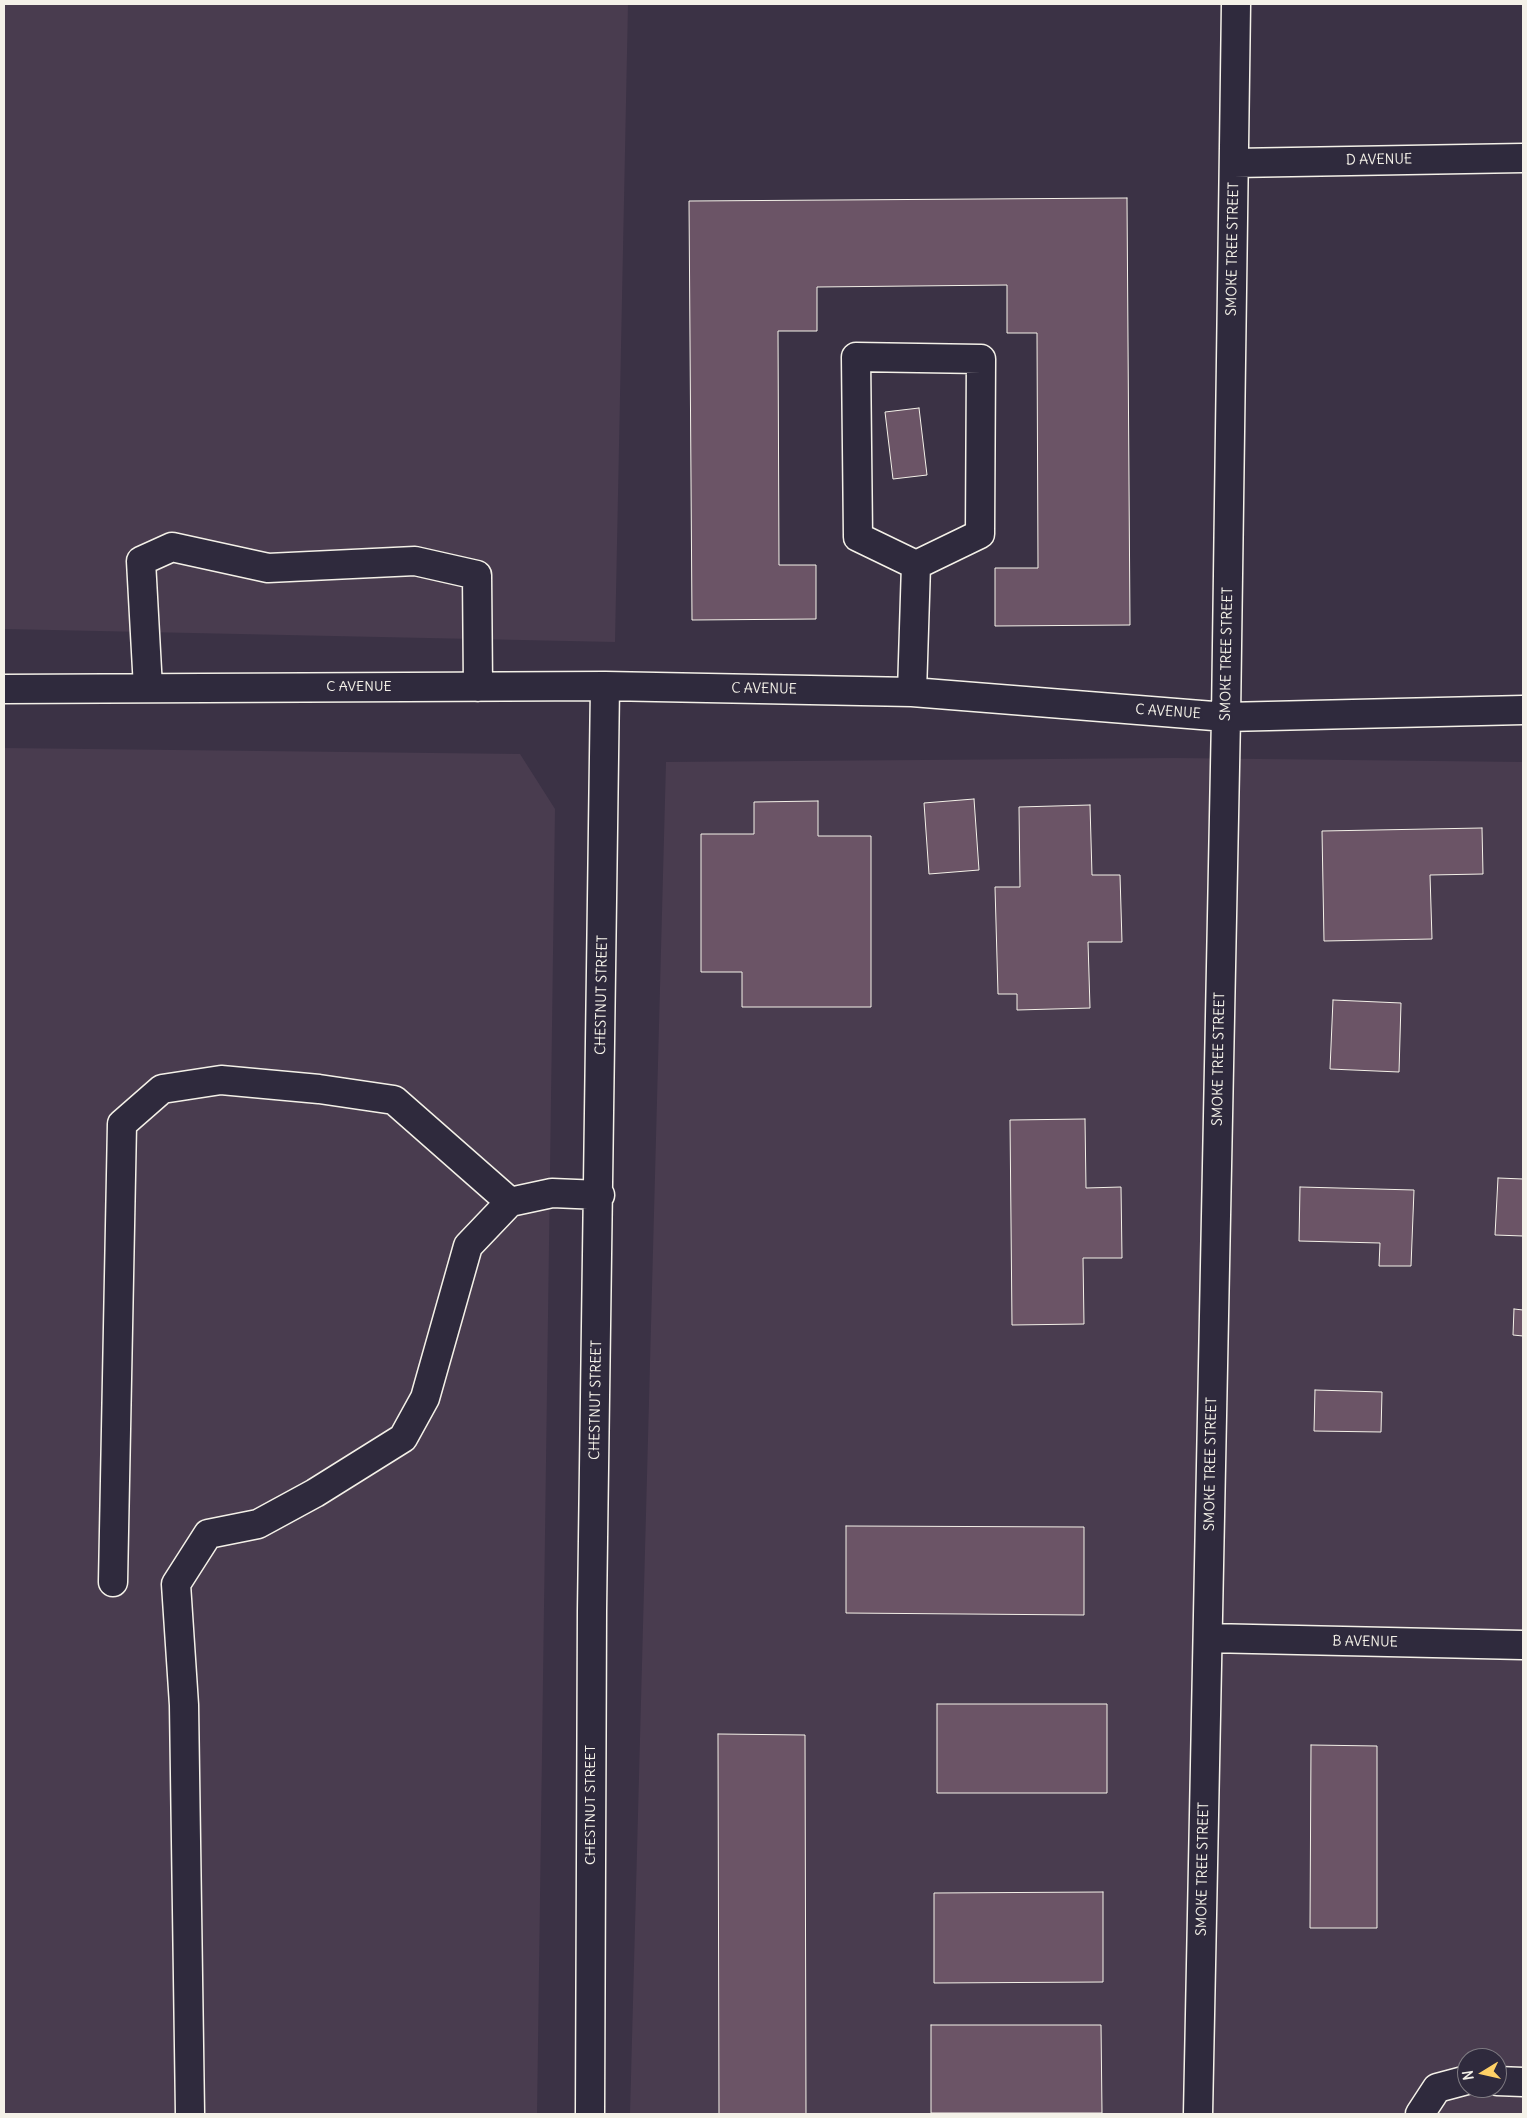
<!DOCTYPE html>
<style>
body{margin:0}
#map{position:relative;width:1527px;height:2118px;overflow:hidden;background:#3b3245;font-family:Delius,sans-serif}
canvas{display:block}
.frame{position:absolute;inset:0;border:5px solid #f4f1e8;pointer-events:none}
.north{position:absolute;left:1457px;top:2048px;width:50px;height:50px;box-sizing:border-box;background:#2f2a3d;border:1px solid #7e7a81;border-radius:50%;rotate:261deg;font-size:14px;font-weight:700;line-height:20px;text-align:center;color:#f4f1e8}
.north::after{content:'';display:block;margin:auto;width:18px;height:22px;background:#ffd166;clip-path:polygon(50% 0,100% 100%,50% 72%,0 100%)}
</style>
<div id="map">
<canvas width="1527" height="2118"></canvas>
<div class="frame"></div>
<div class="north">N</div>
</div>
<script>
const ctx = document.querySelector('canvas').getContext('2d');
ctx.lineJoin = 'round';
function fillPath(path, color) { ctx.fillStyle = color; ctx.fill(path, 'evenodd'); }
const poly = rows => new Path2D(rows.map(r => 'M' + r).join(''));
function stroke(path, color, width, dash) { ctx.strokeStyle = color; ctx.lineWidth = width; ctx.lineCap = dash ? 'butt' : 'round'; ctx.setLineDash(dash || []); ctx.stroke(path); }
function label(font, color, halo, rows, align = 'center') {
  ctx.font = font + ' Delius,sans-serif'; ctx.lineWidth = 4.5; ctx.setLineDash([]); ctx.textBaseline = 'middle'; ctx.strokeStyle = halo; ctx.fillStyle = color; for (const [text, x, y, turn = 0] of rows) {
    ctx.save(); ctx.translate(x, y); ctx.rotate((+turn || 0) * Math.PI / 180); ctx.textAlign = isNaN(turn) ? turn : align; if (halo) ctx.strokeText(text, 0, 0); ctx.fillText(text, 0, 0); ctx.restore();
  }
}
fillPath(poly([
 [4,4,628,4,615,642,4,629],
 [4,748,520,754,555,809,537,2114,4,2114],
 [1175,758,1523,762,1523,2114,630,2114,666,762],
 [1467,2058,1497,2058,1497,2088,1467,2088]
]), '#493c4f');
const building = poly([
 [1127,198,1130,625,995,626,995,568,1038,568,1037,333,1007,333,1007,285,817,287,817,331,778,331,779,565,816,565,816,619,692,620,689,201,1127,198],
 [919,408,927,475,893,479,885,412,919,408],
 [974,799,979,870,929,874,924,803,974,799],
 [818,801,818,836,871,836,871,1007,742,1007,742,972,701,972,701,834,754,834,754,802,818,801],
 [1090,805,1092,875,1120,875,1122,942,1088,942,1090,1008,1017,1010,1017,994,998,994,995,887,1020,887,1019,807,1090,805],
 [1482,828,1483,874,1430,875,1432,939,1324,941,1322,831,1482,828],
 [1333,1000,1401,1003,1399,1072,1330,1069,1333,1000],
 [1085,1119,1086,1188,1121,1187,1122,1258,1083,1258,1084,1324,1012,1325,1010,1120,1085,1119],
 [1498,1178,1523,1179,1523,1236,1495,1235,1498,1178],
 [1300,1187,1414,1190,1411,1266,1379,1266,1380,1243,1299,1241,1300,1187],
 [1514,1309,1523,1310,1523,1336,1513,1335,1514,1309],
 [1315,1390,1382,1392,1381,1432,1314,1431,1315,1390],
 [846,1526,1084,1527,1084,1615,846,1613,846,1526],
 [937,1704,1107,1704,1107,1793,937,1793,937,1704],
 [718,1734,805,1735,806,2114,719,2114,718,1734],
 [1311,1745,1377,1746,1377,1928,1310,1928,1311,1745],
 [1103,1892,1103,1982,934,1983,934,1893,1103,1892],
 [931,2025,1101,2025,1102,2113,931,2113,931,2025]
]);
fillPath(building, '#6b5466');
stroke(building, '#f4f1e8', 1);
const minor = poly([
 [1234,163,1523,158],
 [148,688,141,561,172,547,268,568,415,561,477,575,478,687],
 [4,689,605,686,912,692,1226,717,1523,710],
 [912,692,916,565,858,537,856,357,981,359,980,534,916,565],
 [113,1582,122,1124,162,1089,221,1080,319,1089,394,1100,510,1202],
 [1208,1638,1523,1645],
 [1497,2081,1523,2082],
 [190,2114,184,1705,176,1584,208,1534,258,1524,315,1493,403,1438,425,1398,468,1246,510,1202,552,1193,600,1195],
 [590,2114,592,1610,605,686],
 [1198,2114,1226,717,1236,4],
 [1420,2114,1437,2088,1467,2080]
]);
stroke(minor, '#f4f1e8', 31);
stroke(minor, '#2f2a3d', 28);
label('14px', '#f4f1e8', '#2f2a3d', [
 ["D AVENUE",1379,160,-1],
 ["SMOKE TREE STREET",1233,249,-89],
 ["SMOKE TREE STREET",1227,654,-89],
 ["C AVENUE",359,687],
 ["C AVENUE",764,689,1],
 ["C AVENUE",1168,712,4],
 ["CHESTNUT STREET",602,995,-89],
 ["SMOKE TREE STREET",1219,1059,-89],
 ["CHESTNUT STREET",596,1400,-89],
 ["SMOKE TREE STREET",1211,1464,-89],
 ["B AVENUE",1365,1642,1],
 ["CHESTNUT STREET",591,1805,-90],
 ["SMOKE TREE STREET",1203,1869,-89]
]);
</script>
